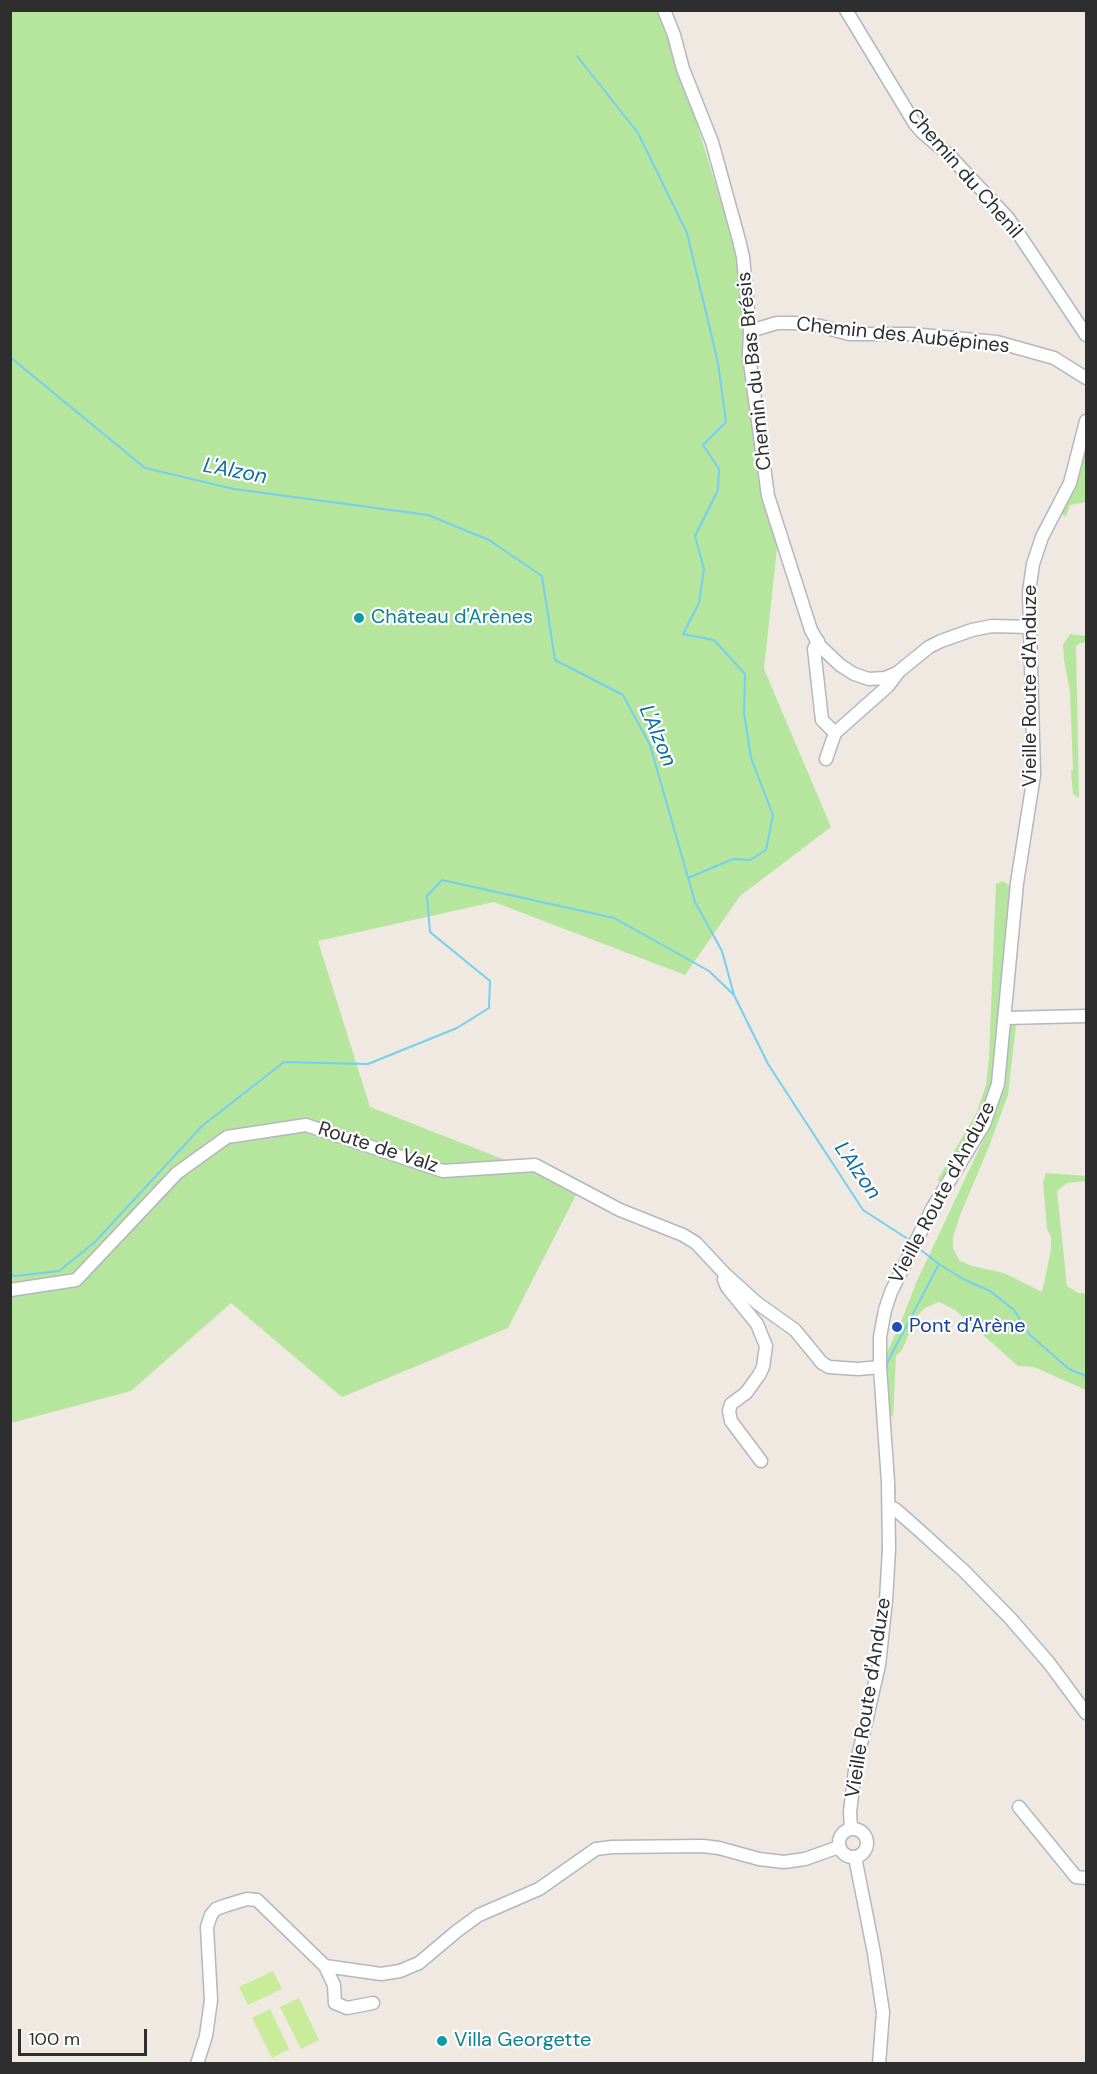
<!DOCTYPE html>
<meta charset="utf-8">
<style>
body{margin:0}
#map{position:relative;width:1097px;height:2074px;overflow:hidden;background:#efe9e1;font-family:"DM Sans",sans-serif}
canvas{display:block}
.frame{position:absolute;inset:0;border:12px solid #2e2e2e;pointer-events:none}
.scale{position:absolute;left:18px;top:2029px;width:129px;height:27px;box-sizing:border-box;border:3px solid #2e2e2e;border-top:0;padding-left:8px;font-size:18px;line-height:21px;white-space:nowrap;color:#2e2e2e;-webkit-text-stroke:4px #fff;paint-order:stroke}
</style>
<div id="map">
<canvas width="1097" height="2074"></canvas>
<div class="frame"></div>
<div class="scale">100 m</div>
</div>
<script>
const ctx = document.querySelector('canvas').getContext('2d');
ctx.lineJoin = 'round';
function fillPath(path, color) { ctx.fillStyle = color; ctx.fill(path, 'evenodd'); }
const poly = rows => new Path2D(rows.map(r => 'M' + r).join(''));
function stroke(path, color, width, dash) { ctx.strokeStyle = color; ctx.lineWidth = width; ctx.lineCap = dash ? 'butt' : 'round'; ctx.setLineDash(dash || []); ctx.stroke(path); }
function label(font, color, halo, rows, align = 'center') {
  ctx.font = font + ' "DM Sans",sans-serif'; ctx.lineWidth = 4.5; ctx.setLineDash([]); ctx.textBaseline = 'middle'; ctx.strokeStyle = halo; ctx.fillStyle = color; for (const [text, x, y, turn = 0] of rows) {
    ctx.save(); ctx.translate(x, y); ctx.rotate((+turn || 0) * Math.PI / 180); ctx.textAlign = isNaN(turn) ? turn : align; if (halo) ctx.strokeText(text, 0, 0); ctx.fillText(text, 0, 0); ctx.restore();
  }
}
fillPath(poly([
 [10,11,662,11,739,260,778,539,764,669,831,827,740,896,685,975,494,902,318,941,370,1107,579,1189,508,1328,342,1397,231,1303,131,1391,11,1423],
 [1086,437,1086,502,1070,505,1066,517,1059,512],
 [1070,634,1086,636,1086,643,1080,643,1076,646,1079,798,1073,794,1072,783,1071,770,1073,770,1070,691,1064,660,1063,645],
 [1003,881,1011,887,994,1080,977,1124,964,1149,941,1181,937,1181,977,1112,986,1085,989,1058,996,884],
 [1010,1018,1050,1021,1016,1025,1008,1095,988,1149,960,1215,953,1237,953,1248,959,1260,972,1266,1004,1273,1042,1292,1051,1250,1051,1237,1047,1229,1043,1182,1046,1173,1086,1176,1086,1181,1067,1183,1057,1191,1067,1286,1078,1293,1086,1293,1086,1390,1034,1367,1018,1366,955,1310,939,1302,925,1308,916,1317,902,1350,896,1356,893,1417,887,1412,884,1359,903,1317,916,1283,989,1128]
]), '#b6e59e');
fillPath(poly([
 [273,1971,282,1989,248,2005,239,1987],
 [299,1998,319,2040,301,2049,280,2007],
 [270,2009,289,2049,272,2058,252,2018]
]), '#c9ec9a');
stroke(poly([
 [577,56,638,133,687,233,718,363,726,422,703,445,719,469,718,490,695,536,704,569,699,603,683,634,714,640,745,674,744,713,751,758,773,815,766,850,750,860,733,859,688,878],
 [10,357,145,468,234,489,428,515,489,540,542,576,555,660,623,695,650,745,695,902,722,951,734,995,768,1064,863,1210,911,1241],
 [917,1247,939,1264,963,1279,990,1291,1014,1310,1030,1335,1069,1369,1086,1376],
 [10,1274,15,1276,59,1271,95,1242,202,1126,284,1062,368,1064,457,1028,489,1008,490,981,430,932,427,896,442,880,614,918,709,971,734,995],
 [886,1375,887,1363,939,1264],
 [894,1485,895,1494]
]), '#75cff0', 2);
const minor = poly([
 [664,10,674,35,683,69,712,142,739,240,743,257,750,331,749,355,768,496,811,630,820,646,840,665,854,674,869,679,885,678,897,673,929,647,941,641,972,630,992,626,1030,627],
 [846,10,915,124,923,133,949,155,1008,218,1086,335],
 [750,331,777,323,795,323,820,326,849,334,911,334,997,342,1054,358,1086,378],
 [818,641,814,649,822,720,835,733],
 [826,759,835,733,888,686,897,674],
 [1006,1018,1086,1016],
 [725,1275,724,1280,727,1287,757,1324,766,1346,763,1367,759,1375,746,1393,731,1404,729,1411,731,1421,761,1461],
 [10,1290,76,1280,177,1173,227,1137,306,1125,443,1171,535,1165,620,1210,683,1235,696,1243,725,1274,757,1303,795,1330,822,1363,829,1367,858,1369,880,1367],
 [889,1507,895,1509,920,1531,964,1571,1010,1618,1049,1663,1086,1713],
 [1019,1807,1076,1877,1086,1878],
 [851,1829,850,1812,855,1770,879,1665,886,1600,889,1549,888,1482,880,1367,880,1337,885,1310,891,1292,932,1209,984,1124,998,1084,1017,883,1034,775,1029,592,1033,564,1042,537,1070,483,1086,421],
 '839 1843a14 14 0 1 1 28 0a14 14 0 1 1-28 0Z',
 [855,1857,874,1953,883,2012,879,2064],
 [325,1966,381,1974,400,1971,419,1963,457,1931,479,1915,539,1889,596,1849,612,1847,703,1846,719,1848,759,1859,784,1862,805,1859,839,1847],
 [197,2064,206,2036,211,2000,207,1927,211,1915,216,1909,227,1905,247,1899,257,1900,325,1966,334,1985,335,2003,347,2008,373,2003]
]);
stroke(minor, '#b4b7c1', 15);
stroke(minor, '#fff', 12);
for (const [x, y, r, color] of [
 [359,618,6,"#0f9aa8"],
 [897,1327,6,"#1a4fb4"],
 [442,2041,6,"#0f9aa8"]
]) { const dot = new Path2D(); dot.arc(x, y, r, 0, 2 * Math.PI); ctx.fillStyle = color; ctx.fill(dot); stroke(dot, '#fff', 2); }
label('20px', '#2e2e2e', '#fff', [
 ["Chemin du Chenil",964,174,49],
 ["Chemin des Aubépines",903,336,6],
 ["Chemin du Bas Brésis",755,371,-96],
 ["Vieille Route d'Anduze",1031,686,-90],
 ["Route de Valz",378,1148,18],
 ["Vieille Route d'Anduze",943,1193,-62],
 ["Vieille Route d'Anduze",869,1698,-81]
]);
label('20px', '#0d838f', '#fff', [
 ["Château d'Arènes",371,618],
 ["Villa Georgette",454,2041]
], 'left');
label('20px', '#164399', '#fff', [
 ["Pont d'Arène",909,1327]
], 'left');
label('italic 21px', '#0d6fa3', '#fff', [
 ["L'Alzon",235,472,11],
 ["L'Alzon",657,736,67],
 ["L'Alzon",857,1171,55]
]);
</script>
